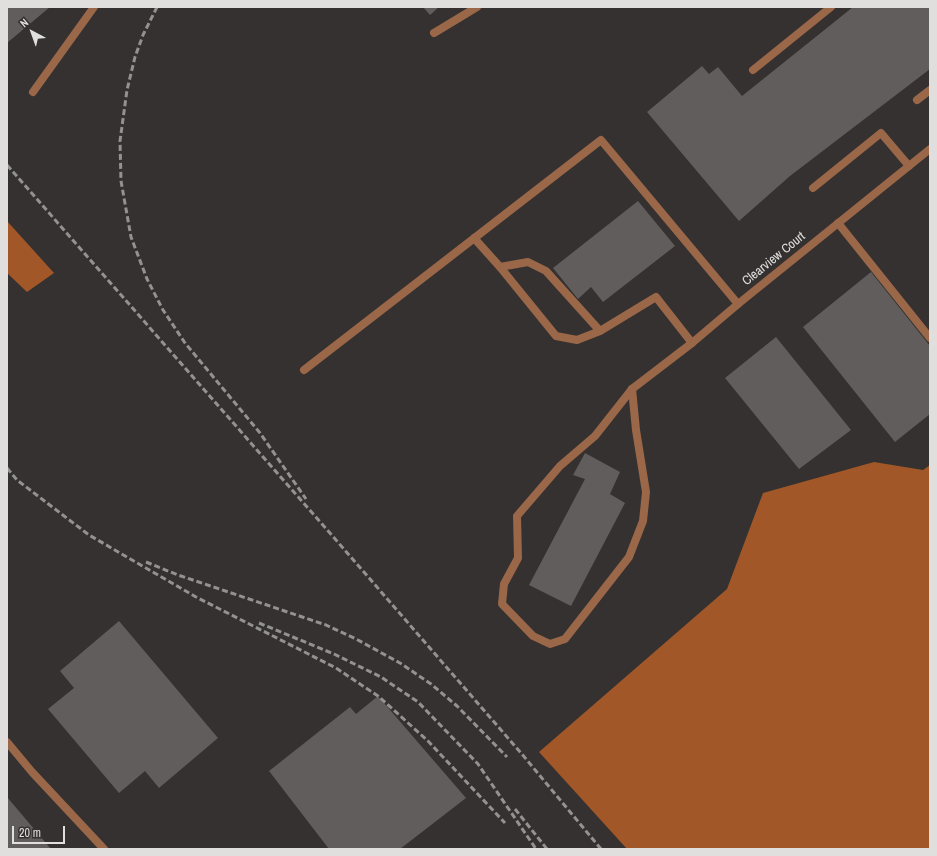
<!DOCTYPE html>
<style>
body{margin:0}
#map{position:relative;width:937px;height:856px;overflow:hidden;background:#343130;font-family:"Archivo Narrow",sans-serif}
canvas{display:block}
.frame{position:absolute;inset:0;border:8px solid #e1dfde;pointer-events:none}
.north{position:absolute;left:12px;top:12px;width:40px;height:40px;-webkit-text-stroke:3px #343130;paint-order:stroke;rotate:319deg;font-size:11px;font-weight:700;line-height:16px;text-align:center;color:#e1dfde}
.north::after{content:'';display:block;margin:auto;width:14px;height:18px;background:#e1dfde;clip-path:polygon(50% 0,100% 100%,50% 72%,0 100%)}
.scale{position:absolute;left:12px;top:826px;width:53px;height:18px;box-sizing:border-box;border:2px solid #e1dfde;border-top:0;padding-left:5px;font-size:12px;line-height:14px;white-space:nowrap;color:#e1dfde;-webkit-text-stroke:3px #343130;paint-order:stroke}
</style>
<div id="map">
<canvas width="937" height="856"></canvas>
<div class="frame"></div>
<div class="north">N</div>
<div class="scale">20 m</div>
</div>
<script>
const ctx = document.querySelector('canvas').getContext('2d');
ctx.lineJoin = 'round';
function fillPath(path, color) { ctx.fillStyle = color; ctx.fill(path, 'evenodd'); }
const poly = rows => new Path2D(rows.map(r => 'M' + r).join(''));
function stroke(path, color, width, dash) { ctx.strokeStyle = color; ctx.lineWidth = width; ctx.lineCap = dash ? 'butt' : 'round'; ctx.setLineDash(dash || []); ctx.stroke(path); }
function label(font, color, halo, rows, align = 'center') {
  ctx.font = font + ' "Archivo Narrow",sans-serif'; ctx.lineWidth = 3; ctx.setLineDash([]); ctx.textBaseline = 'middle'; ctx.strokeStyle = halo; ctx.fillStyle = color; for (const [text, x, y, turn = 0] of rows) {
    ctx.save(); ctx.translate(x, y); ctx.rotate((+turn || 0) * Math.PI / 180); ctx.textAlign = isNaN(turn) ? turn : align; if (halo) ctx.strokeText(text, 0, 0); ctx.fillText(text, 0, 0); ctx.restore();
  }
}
fillPath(poly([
 [7,221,54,273,27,292,7,273],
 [874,462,923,470,930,465,930,849,627,849,539,752,727,589,763,493]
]), '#a15727');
fillPath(poly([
 [7,7,50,7,7,43],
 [423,7,439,7,430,15],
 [853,7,930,7,930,69,790,176,739,221,647,112,702,66,709,74,718,67,742,96],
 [638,201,675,246,603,302,591,287,578,299,553,268],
 [871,272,930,346,930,414,895,442,803,327],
 [776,337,851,430,799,469,725,378],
 [585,453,620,472,610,494,625,503,571,606,529,585,585,479,573,475],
 [119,621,218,738,159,788,145,771,119,793,48,709,74,688,60,671],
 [378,696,466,798,400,849,329,849,269,771,350,707,356,714],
 [7,797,51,849,7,849]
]), '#615d5c');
stroke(poly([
 [434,33,477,7],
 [753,70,831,7],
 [33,92,94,7],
 [917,100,930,90],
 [813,188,881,133,909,166],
 [838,223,930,338],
 [474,238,500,267,556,336,577,340,600,331,656,297,692,343],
 [500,267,528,262,546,271,600,331],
 [304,370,601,140,738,304],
 [632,389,636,430,646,492,643,521,629,557,565,639,550,644,533,636,502,604,504,584,518,558,517,516,560,466,595,436,632,389],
 [7,742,32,772,104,849]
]), '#9a6749', 8);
stroke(poly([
 [632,389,692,343,738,304,930,149]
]), '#9a6749', 8);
stroke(poly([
 [157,7,143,35,135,57,127,90,120,141,121,181,131,237,147,279,163,310,185,343,260,433,306,499],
 [7,165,350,556,521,753,601,849],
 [7,468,17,480,89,535,196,597,336,668,378,696,427,740,505,823],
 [146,562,178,575,326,625,356,639,400,663,431,684,457,706,507,757],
 [259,623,334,654,381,677,418,702,478,764,536,849],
 [515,809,547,849]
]), '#949291', 3, [6, 3]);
label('13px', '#e1dfde', '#343130', [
 ["Clearview Court",774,259,-39]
]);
</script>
